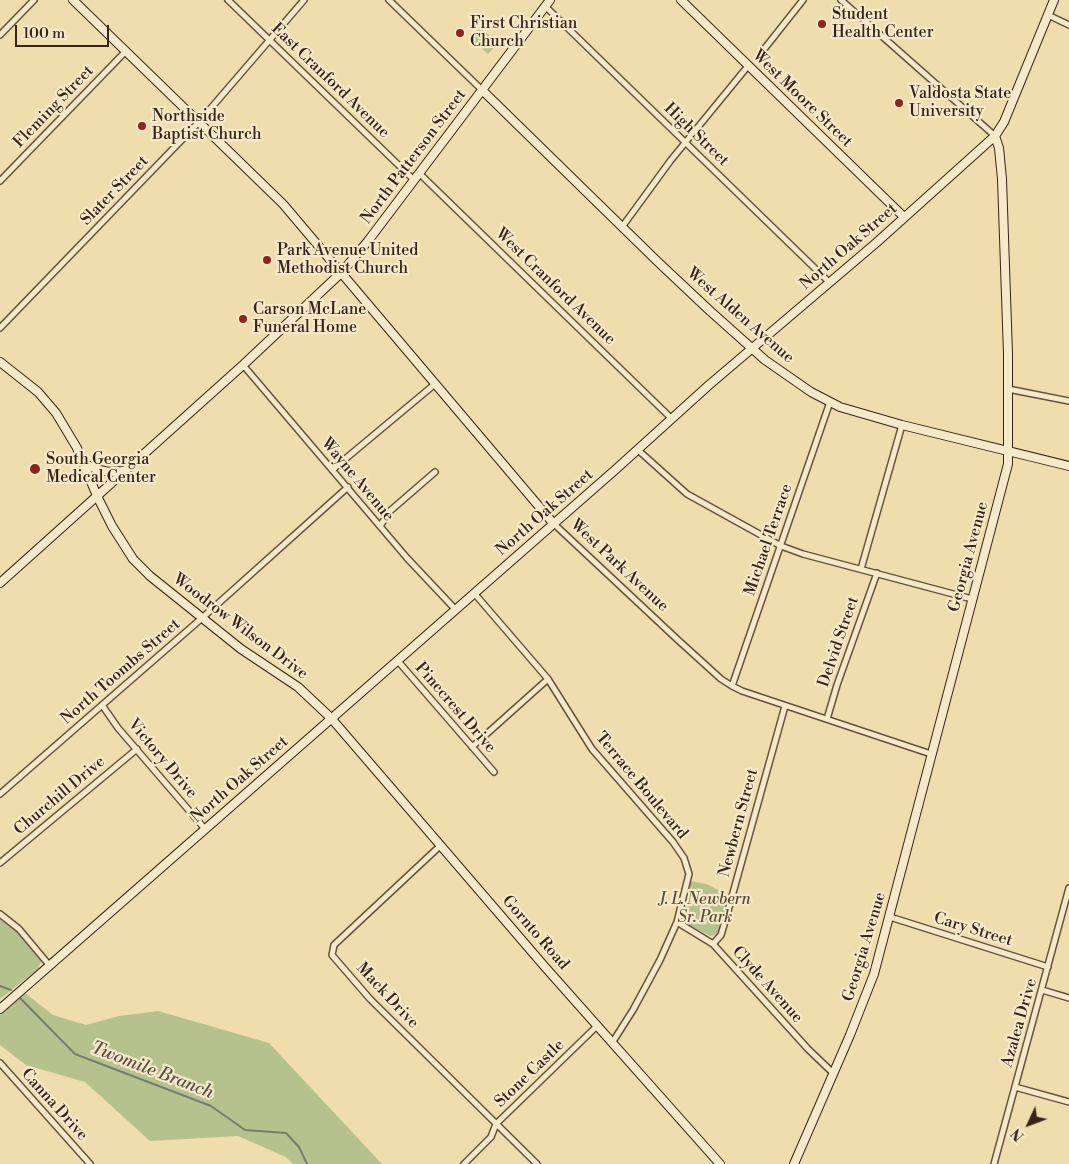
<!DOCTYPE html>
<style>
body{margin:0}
#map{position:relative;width:1069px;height:1164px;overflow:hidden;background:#efddad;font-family:"Libre Bodoni",serif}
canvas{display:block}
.north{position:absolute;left:1004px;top:1099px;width:50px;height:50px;-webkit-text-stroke:4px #f5e9ca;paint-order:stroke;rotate:227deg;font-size:14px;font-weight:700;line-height:20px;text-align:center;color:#382319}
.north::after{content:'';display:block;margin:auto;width:18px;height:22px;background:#382319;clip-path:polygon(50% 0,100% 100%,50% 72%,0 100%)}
.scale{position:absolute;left:15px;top:25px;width:94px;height:22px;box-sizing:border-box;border:2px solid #382319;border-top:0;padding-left:6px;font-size:15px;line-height:18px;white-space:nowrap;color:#382319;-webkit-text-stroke:4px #f5e9ca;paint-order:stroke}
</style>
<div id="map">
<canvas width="1069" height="1164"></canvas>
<div class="north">N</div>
<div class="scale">100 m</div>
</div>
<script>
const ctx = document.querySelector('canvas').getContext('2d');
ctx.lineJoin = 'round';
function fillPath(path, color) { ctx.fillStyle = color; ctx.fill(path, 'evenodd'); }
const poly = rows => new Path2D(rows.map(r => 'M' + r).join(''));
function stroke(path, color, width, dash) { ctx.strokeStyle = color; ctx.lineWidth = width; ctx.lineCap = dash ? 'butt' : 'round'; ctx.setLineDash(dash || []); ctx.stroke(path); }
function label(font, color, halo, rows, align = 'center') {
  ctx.font = font + ' "Libre Bodoni",serif'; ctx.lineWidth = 4.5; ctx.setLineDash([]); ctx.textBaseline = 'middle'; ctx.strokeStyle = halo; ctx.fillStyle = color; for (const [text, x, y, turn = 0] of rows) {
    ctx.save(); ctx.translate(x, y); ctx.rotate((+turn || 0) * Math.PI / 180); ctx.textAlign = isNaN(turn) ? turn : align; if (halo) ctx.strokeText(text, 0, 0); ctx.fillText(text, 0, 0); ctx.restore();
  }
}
fillPath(poly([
 [480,27,498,43,488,54,470,38],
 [690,881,706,884,721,891,731,897,719,934,710,936,685,923,681,918],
 [0,916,14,928,40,958,41,962,38,969,0,999],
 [25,993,53,1015,86,1025,119,1016,158,1011,269,1043,382,1164,293,1164,286,1157,238,1136,150,1141,85,1082,26,1065,0,1045,0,1013]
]), '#b6c28d');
stroke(poly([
 [0,986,11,990],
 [19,997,75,1054,211,1106,245,1130,286,1133,299,1147,307,1164]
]), '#737f6e', 2);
const street = poly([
 [228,0,414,180],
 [389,0,482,90],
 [841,0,995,136],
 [545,6,829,282],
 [1048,15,1069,25],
 [0,35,34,0],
 [765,48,803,0],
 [419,173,672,419],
 [0,181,126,51],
 [622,227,671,160,748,66],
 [0,328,199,122,304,0],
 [243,365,407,558,455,609],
 [1008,389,1069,401],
 [638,450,687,494,781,546,803,554,972,599],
 [332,470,435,384],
 [553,523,678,640,721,679,732,686,742,691,931,754],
 [380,526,390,511,435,472],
 [861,569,902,425],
 [474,593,548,679,592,749,673,842,684,858,689,874,677,922,660,960,633,1010,612,1043],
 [397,660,494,772],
 [732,686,830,402],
 [102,705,118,728,205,829],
 [827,719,837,685,877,573],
 [472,747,548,679],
 [0,794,202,618,348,487],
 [441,845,334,945,332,955,370,999,537,1164],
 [0,863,137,749],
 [0,914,19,929,50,966],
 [890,917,1048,967],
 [677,922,713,944,808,1049,833,1073],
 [713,944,721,935,726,918,785,706],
 [1042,990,1069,998],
 [0,1063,90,1164],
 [1015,1087,1069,1102],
 [464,1164,491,1137,496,1124,597,1026],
 [994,1164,1069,888]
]);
const secondary = poly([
 [73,0,283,204,553,523],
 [681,0,904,217],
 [482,90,657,261,709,310,765,360,811,392,840,407,902,425,1069,466],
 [0,362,38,392,56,413,77,448,97,496,112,526,133,559,150,576,241,649,298,687,331,718,545,967,720,1164],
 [84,464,99,470,110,472,123,471],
 [0,583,243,365,342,272,368,241,550,0],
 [0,1009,615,470,709,385,876,243,995,136,1004,122,1054,0],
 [794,1164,850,1035,874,974,1008,464,1008,354,1002,179,999,148,995,136]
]);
stroke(street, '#66523e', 8);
stroke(secondary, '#382319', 10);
stroke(street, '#f5e9ca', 5);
stroke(secondary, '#f5e9ca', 8);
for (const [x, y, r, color] of [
 [822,24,5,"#8f2418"],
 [460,33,5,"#8f2418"],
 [899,103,5,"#8f2418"],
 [142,126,5,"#8f2418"],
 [267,260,5,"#8f2418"],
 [243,319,5,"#8f2418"],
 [35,469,6,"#8f2418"]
]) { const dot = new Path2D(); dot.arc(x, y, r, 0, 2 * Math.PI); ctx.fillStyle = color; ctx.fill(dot); stroke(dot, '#f5e9ca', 2); }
label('16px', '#382319', '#f5e9ca', [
 ["Student",832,15],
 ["Health Center",832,33],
 ["First Christian",470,24],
 ["Church",470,42],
 ["Valdosta State",909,94],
 ["University",909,112],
 ["Northside",152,117],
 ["Baptist Church",152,135],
 ["Park Avenue United",277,251],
 ["Methodist Church",277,269],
 ["Carson McLane",253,310],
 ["Funeral Home",253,328],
 ["South Georgia",46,460],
 ["Medical Center",46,478]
], 'left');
label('16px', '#382319', '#f5e9ca', [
 ["East Cranford Avenue",330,81,44],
 ["West Moore Street",802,99,44],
 ["Fleming Street",54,107,-46],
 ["High Street",696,135,44],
 ["North Patterson Street",414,157,-53],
 ["Slater Street",115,191,-46],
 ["North Oak Street",849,247,-41],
 ["West Cranford Avenue",555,287,44],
 ["West Alden Avenue",740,316,41],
 ["Wayne Avenue",357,480,50],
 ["North Oak Street",545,513,-41],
 ["Michael Terrace",769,540,-71],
 ["Georgia Avenue",969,557,-75],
 ["West Park Avenue",619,566,43],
 ["Woodrow Wilson Drive",240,627,37],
 ["Delvid Street",839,642,-71],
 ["North Toombs Street",121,672,-41],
 ["Pinecrest Drive",455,708,49],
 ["Victory Drive",162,759,50],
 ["North Oak Street",240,780,-41],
 ["Terrace Boulevard",641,786,50],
 ["Churchill Drive",60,796,-40],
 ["Newbern Street",739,823,-75],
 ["Cary Street",973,930,17],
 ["Gornto Road",535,933,49],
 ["Georgia Avenue",865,947,-73],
 ["Clyde Avenue",767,985,48],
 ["Mack Drive",387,996,47],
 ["Azalea Drive",1020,1023,-74],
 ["Stone Castle",530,1074,-44],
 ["Canna Drive",54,1105,48]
]);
label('italic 16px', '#584b36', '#f5e9ca', [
 ["J. L. Newbern",705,900],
 ["Sr. Park",705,918]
]);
label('italic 18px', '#555143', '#f5e9ca', [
 ["Twomile Branch",152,1071,21]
]);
</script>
